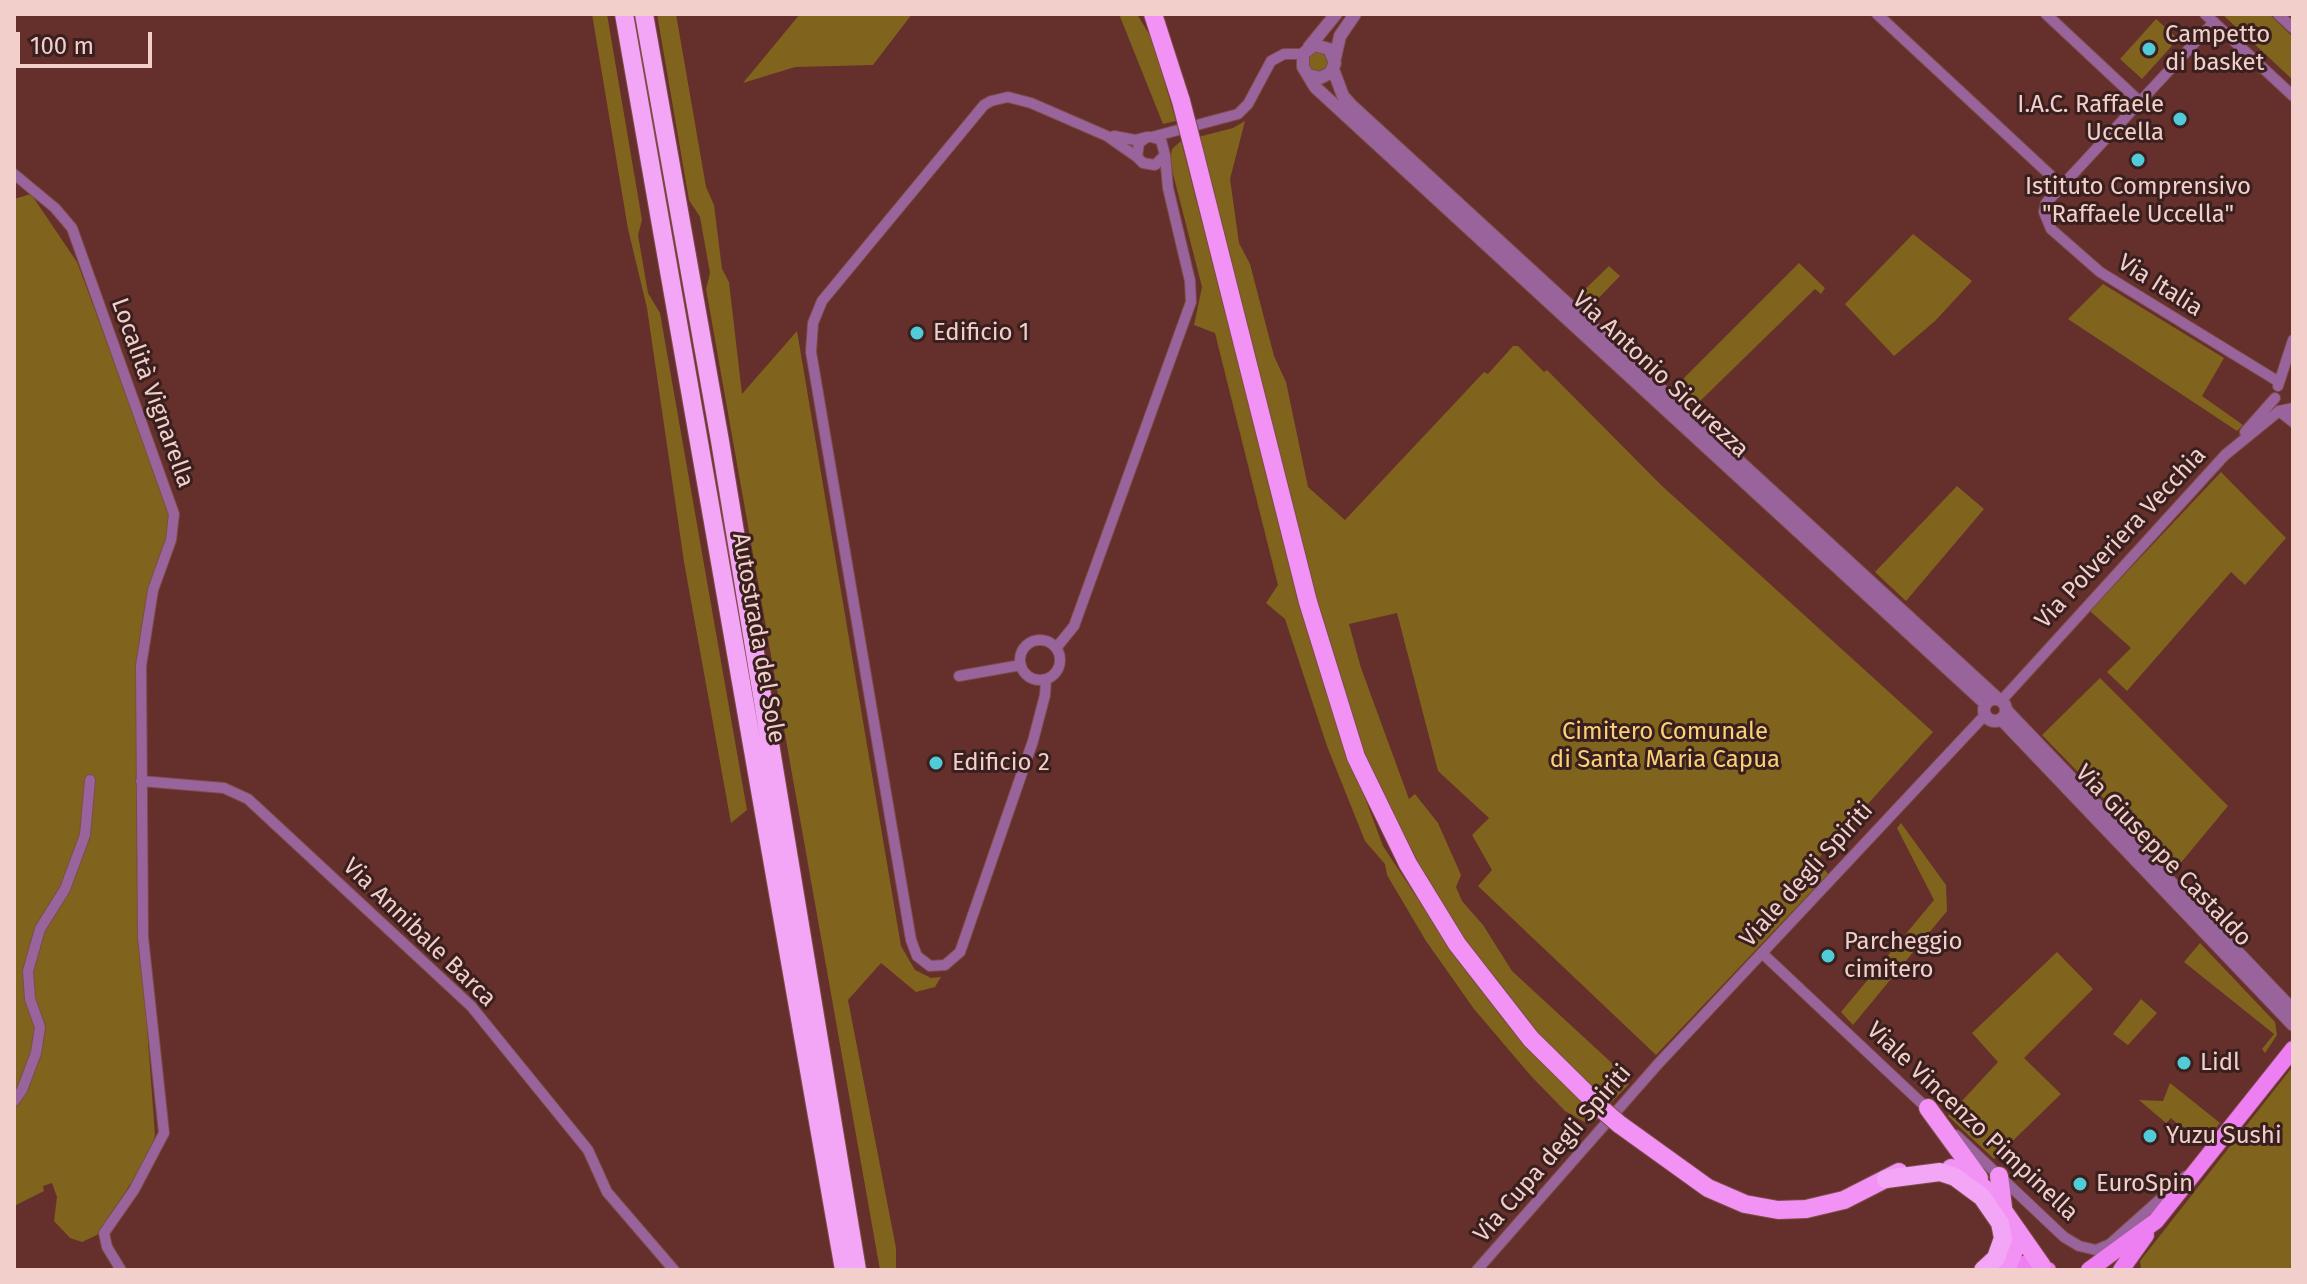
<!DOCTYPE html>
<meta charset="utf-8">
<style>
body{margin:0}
#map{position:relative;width:2307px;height:1284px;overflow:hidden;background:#652f2b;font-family:"Fira Sans",sans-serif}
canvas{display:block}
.frame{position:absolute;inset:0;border:16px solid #f2cfcb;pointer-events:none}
.scale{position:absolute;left:16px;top:32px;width:136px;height:36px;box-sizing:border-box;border:4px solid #f2cfcb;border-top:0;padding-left:10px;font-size:24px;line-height:28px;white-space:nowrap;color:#f2cfcb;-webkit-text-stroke:6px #39201e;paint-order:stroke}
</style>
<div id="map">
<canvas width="2307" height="1284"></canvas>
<div class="frame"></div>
<div class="scale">100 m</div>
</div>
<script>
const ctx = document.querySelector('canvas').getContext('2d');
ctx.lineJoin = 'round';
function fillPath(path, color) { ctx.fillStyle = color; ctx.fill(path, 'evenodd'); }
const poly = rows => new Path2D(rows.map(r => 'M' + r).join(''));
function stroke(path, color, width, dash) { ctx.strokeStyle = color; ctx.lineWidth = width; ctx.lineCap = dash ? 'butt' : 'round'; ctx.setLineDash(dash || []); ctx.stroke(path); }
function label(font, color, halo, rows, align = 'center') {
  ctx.font = font + ' "Fira Sans",sans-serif'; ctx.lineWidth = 6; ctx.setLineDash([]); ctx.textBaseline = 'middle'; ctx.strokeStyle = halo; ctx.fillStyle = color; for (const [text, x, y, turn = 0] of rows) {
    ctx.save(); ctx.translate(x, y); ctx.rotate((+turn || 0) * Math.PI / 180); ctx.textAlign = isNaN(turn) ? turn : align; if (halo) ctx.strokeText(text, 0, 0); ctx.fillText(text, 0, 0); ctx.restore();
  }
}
fillPath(poly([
 [592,14,607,14,642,220,638,235,648,293,660,313,747,810,731,823,684,562,647,308,628,229],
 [657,14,676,14,706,187,714,205,722,269,729,282,742,394,797,331,901,946,915,970,931,978,941,977,935,987,916,992,881,963,848,1000,896,1248,896,1270,880,1270,706,289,710,273,700,217,689,200],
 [800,14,912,14,873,65,795,67,743,83],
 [1119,14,1137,14,1152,39,1176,121,1163,124],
 [2222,14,2269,14,2293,37,2293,80],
 [2156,19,2178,39,2142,79,2120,59],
 '1307 61a11 11 0 1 1 22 0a11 11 0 1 1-22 0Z',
 [1245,121,1230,179,1239,243,1250,264,1274,356,1286,382,1308,487,1345,520,1484,372,1488,374,1513,346,1518,346,1544,372,1547,370,1661,485,1933,732,1817,860,1828,874,1656,1055,1478,886,1492,870,1472,835,1489,818,1438,771,1397,613,1349,624,1361,668,1409,799,1415,794,1438,823,1461,875,1456,887,1462,901,1483,925,1512,971,1614,1065,1629,1084,1609,1105,1555,1054,1507,999,1428,887,1413,851,1389,814,1353,727,1325,637,1198,137,1233,128],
 [1181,141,1307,628,1326,693,1383,846,1460,963,1506,1023,1598,1119,1588,1124,1565,1111,1531,1076,1474,1009,1426,941,1387,875,1385,864,1365,841,1327,746,1285,619,1266,603,1278,585,1215,333,1194,325,1202,287,1170,162,1172,149],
 [31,194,77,262,168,506,170,527,136,665,137,892,155,1135,150,1154,97,1235,82,1242,70,1238,54,1221,57,1197,52,1183,43,1186,44,1191,14,1206,14,199],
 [1913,234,1972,281,1935,321,1894,356,1845,304],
 [1799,263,1825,288,1821,294,1815,289,1695,406,1674,388],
 [1609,266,1620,276,1589,308,1577,297],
 [2103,284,2224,358,2202,396,2243,425,2237,431,2068,319],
 [2221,472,2286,538,2245,585,2231,572,2127,691,2107,672,2131,648,2090,611],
 [1957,486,1984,509,1906,601,1875,572],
 [2100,678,2228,806,2174,871,2042,735],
 [1901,823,1946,885,1947,911,1853,1025,1841,1012,1934,900,1897,828],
 [2200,943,2275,1022,2277,1035,2265,1053,2262,1049,2274,1034,2184,962],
 [2057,952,2093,989,2024,1058,2061,1094,1994,1159,1948,1116,1998,1062,1972,1033],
 [2141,999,2157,1013,2128,1045,2113,1034],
 [2293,1066,2293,1270,2141,1270,2140,1261],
 [2170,1083,2220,1123,2201,1146,2171,1118,2166,1123,2139,1100,2163,1101]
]), '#80631d');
const minor = poly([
 [1877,14,2062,186],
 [2046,14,2139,101],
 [2205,14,2293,96],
 [2278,14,2293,28],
 [2214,22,2046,203,2044,212,2051,229,2100,272,2279,382],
 [1114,136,1135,140,1147,137,1152,137,1161,140,1165,155,1155,165,1143,163,1137,157,1139,143,1147,137],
 [1152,137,1238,114,1248,104,1271,61,1284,54,1303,54],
 [14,174,55,208,72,228,174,514,171,540,153,590,141,666,143,937,164,1133,134,1190,104,1233,107,1247,121,1270],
 [2278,386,2293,340],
 [2279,411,2293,422],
 [2245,432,2275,398],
 '1020 660a20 20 0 1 1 40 0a20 20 0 1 1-40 0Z',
 [1056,648,1074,626,1191,302,1190,281,1168,188,1165,155],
 [959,676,1021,665],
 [1046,679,1045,695,1033,741,960,952,945,965,930,966,917,956,911,940,811,352,813,323,822,301,984,105,991,101,1008,97,1031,103,1107,136,1137,157],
 [2001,701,2225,455,2279,411,2293,408],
 [141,781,224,788,248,799,471,1006,588,1150,607,1192,674,1270],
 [1763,954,1930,1111],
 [14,1101,22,1090,36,1053,40,1027,30,999,28,971,40,929,65,889,85,835,90,780],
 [1956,1135,2064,1237,2079,1246,2096,1250,2110,1244,2186,1176],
 [1477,1270,1658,1064,1985,715]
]);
const tertiary = poly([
 [1309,47,1336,14],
 [1335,58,1340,36,1355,14],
 [1333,69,1343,96,1351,105,1998,699],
 [1309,75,1320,78,1330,73,1335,63,1329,49,1314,45,1303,54,1303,67,1315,87,1986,704],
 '1984 710a11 11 0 1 1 22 0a11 11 0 1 1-22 0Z',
 [2006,710,2293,1010],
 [2001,719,2293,1025]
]);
const primary = poly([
 [2007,1270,2023,1264,2048,1270],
 [2089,1270,2156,1221,2293,1049],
 [2121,1270,2146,1235]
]);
const trunk = poly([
 [1153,14,1181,101],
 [1194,151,1308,602,1356,757,1408,864,1457,944,1531,1039,1604,1111],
 [1928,1108,1979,1178],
 [1619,1124,1708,1188,1745,1204,1778,1210,1806,1209,1844,1200,1899,1172],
 [1951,1168,1974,1180,1993,1196,2042,1266],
 [1999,1176,2003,1207],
 [2006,1270,2015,1248,2017,1230]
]);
const motorway = poly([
 [624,14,844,1270],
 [644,14,720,441,857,1270],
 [1886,1179,1940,1172,1955,1177,1982,1197,2000,1223,2003,1238,1996,1258,1983,1270]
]);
stroke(minor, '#7e4c48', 12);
stroke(tertiary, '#7e4c48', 14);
stroke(primary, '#7e4c48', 18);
stroke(trunk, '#7e4c48', 20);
stroke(motorway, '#7e4c48', 20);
stroke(minor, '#99649b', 10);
stroke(tertiary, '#99649b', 12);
stroke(primary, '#ee7ff2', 16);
stroke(trunk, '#f192f4', 18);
stroke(motorway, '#f4a6f6', 18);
const trunkBridge = poly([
 [1181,101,1194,151],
 [1604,1111,1619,1124]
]);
stroke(trunkBridge, '#7e4c48', 20, []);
stroke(trunkBridge, '#f192f4', 18);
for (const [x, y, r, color] of [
 [2149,49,8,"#52cbd9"],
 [2180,119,8,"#52cbd9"],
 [2138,160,8,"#52cbd9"],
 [917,333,8,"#52cbd9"],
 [936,763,8,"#52cbd9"],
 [1828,956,8,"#52cbd9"],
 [2184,1063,8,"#52cbd9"],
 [2150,1136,8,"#52cbd9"],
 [2080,1184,8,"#52cbd9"]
]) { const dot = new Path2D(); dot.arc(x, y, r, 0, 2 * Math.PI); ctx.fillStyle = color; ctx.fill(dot); stroke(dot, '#39201e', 3); }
label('24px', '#f2cfcb', '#39201e', [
 ["Campetto",2165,35],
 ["di basket",2165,63],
 ["I.A.C. Raffaele",2164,105,"right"],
 ["Uccella",2164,133,"right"],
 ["Istituto Comprensivo",2138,187,"center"],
 ["\"Raffaele Uccella\"",2138,215,"center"],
 ["Edificio 1",933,333],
 ["Edificio 2",952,763],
 ["Parcheggio",1844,942],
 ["cimitero",1844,970],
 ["Lidl",2200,1063],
 ["Yuzu Sushi",2166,1136],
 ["EuroSpin",2096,1184]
], 'left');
label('24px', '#f2cfcb', '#39201e', [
 ["Via Italia",2160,286,32],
 ["Via Antonio Sicurezza",1660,375,43],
 ["Località Vignarella",152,393,70],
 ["Via Polveriera Vecchia",2121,538,-47],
 ["Autostrada del Sole",758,638,80],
 ["Via Giuseppe Castaldo",2163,856,46],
 ["Viale degli Spiriti",1807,875,-48],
 ["Via Annibale Barca",419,933,44],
 ["Viale Vincenzo Pimpinella",1972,1122,43],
 ["Via Cupa degli Spiriti",1553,1154,-49]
]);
label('24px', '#fad176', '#39201e', [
 ["Cimitero Comunale",1665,732],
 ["di Santa Maria Capua",1665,760]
]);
</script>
